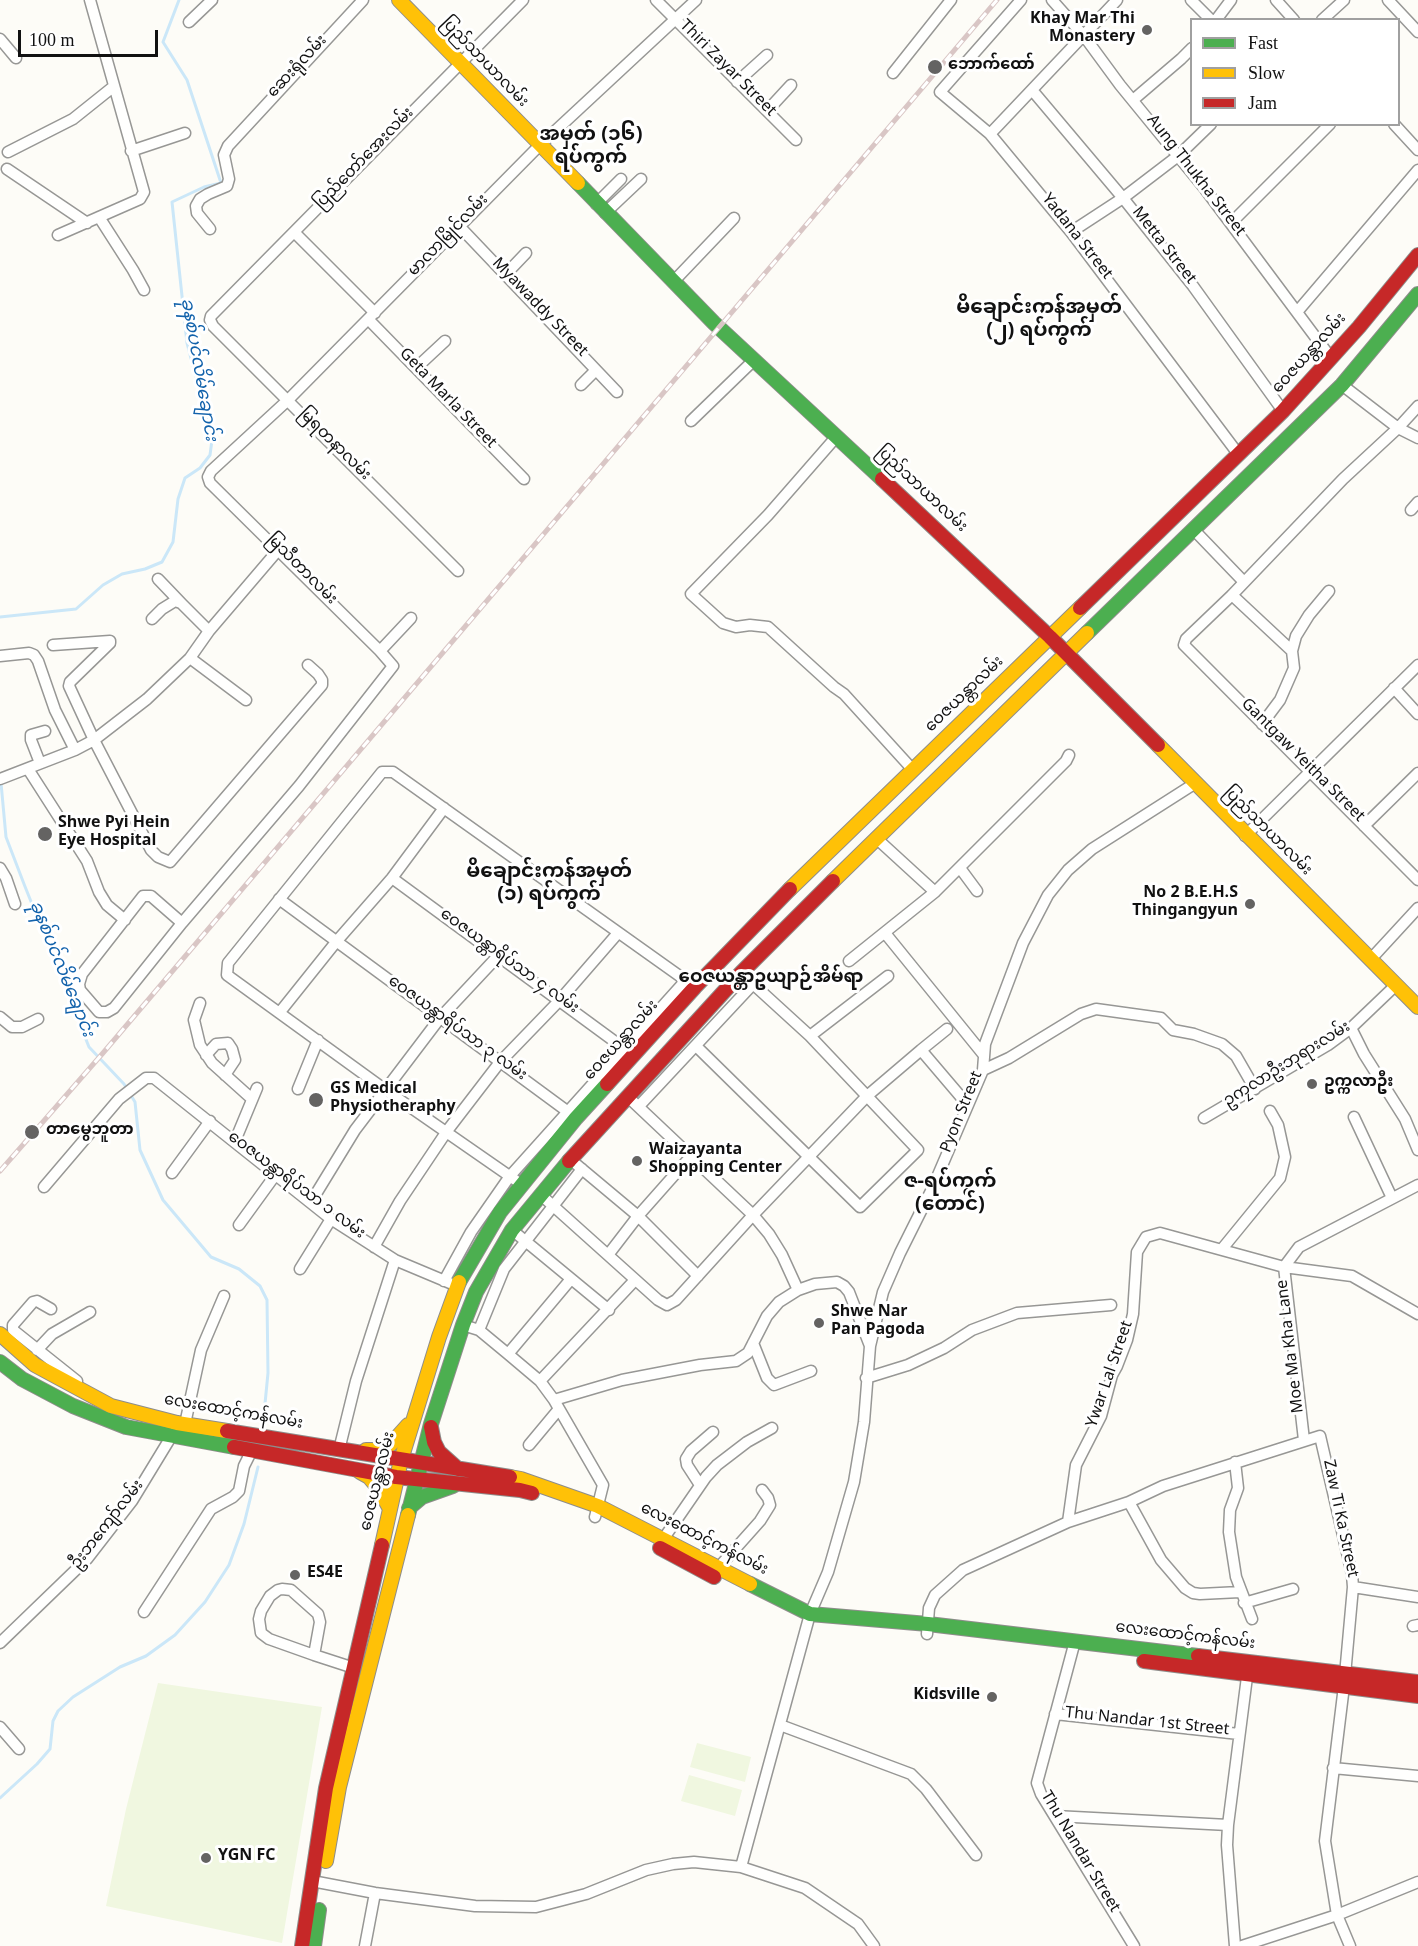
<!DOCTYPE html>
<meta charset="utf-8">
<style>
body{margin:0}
#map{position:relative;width:1418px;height:1946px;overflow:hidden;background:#fdfcf7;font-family:Georgia,serif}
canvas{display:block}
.legend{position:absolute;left:1190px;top:18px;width:210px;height:108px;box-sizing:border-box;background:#fff;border:2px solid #a0a0a0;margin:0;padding:8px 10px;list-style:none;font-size:18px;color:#111}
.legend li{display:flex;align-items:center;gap:12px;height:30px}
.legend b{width:30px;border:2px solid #a0a0a0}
.scale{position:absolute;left:18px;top:30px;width:140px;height:27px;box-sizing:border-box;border:3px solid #111;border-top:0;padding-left:8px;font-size:18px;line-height:21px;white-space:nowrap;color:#111;-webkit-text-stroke:4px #fff;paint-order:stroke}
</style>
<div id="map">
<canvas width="1418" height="1946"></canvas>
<ul class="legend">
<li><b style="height:8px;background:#4caf50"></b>Fast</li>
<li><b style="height:8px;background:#ffc107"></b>Slow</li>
<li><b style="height:8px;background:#c62828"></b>Jam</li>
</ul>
<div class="scale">100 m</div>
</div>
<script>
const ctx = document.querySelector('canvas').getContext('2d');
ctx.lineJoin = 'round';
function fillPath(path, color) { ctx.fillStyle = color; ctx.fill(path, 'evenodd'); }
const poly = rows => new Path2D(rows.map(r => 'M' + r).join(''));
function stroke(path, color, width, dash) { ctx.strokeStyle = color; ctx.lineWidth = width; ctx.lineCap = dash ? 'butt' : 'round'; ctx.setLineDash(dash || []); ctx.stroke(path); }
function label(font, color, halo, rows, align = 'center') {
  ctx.font = font + ' Georgia,"Noto Sans Myanmar",serif'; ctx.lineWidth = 6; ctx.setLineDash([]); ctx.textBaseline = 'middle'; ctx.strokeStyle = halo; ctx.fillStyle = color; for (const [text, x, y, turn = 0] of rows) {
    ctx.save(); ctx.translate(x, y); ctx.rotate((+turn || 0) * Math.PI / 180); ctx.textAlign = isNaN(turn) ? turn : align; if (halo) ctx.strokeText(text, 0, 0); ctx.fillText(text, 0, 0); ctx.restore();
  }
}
fillPath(poly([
 [158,1683,322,1707,282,1943,106,1906,126,1809],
 [697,1743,751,1757,745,1782,690,1767],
 [689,1775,742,1790,735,1816,681,1801]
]), '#f0f7e0');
stroke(poly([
 [0,617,76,609,103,585,122,574,145,569,162,562,173,542,178,499,185,478,200,468,210,455,212,440,187,343,172,202,204,187,221,183,187,80,163,42,179,0],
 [1,783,6,837,24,884,89,1047,124,1084,135,1102,140,1150,163,1200,211,1257,239,1269,260,1286,267,1300,268,1373,263,1424],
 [0,1798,37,1764,50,1749,53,1721,58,1711,73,1697,120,1667,146,1656,175,1635,205,1602,229,1565,244,1524,258,1467]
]), '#cbe7f8', 3);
const street = poly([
 [656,0,796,140],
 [1021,0,940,92,990,134,1071,232,1239,455],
 [1052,0,1084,36,1120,85,1205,189,1331,358],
 [1191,0,1211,20],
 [1276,0,1294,20],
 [1388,0,1418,32],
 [1216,20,1231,0],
 [1322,20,1344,0],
 [189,22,212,0],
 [0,39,16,58],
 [893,73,951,0],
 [737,82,767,55],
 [1032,90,1123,198,1193,286,1283,411],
 [1133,100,1181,59,1192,48],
 [767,111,791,85],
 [1394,124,1418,150],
 [990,134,1117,0],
 [131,151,185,133],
 [8,152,73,119,113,87],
 [7,169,87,223],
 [596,204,621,179],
 [605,213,641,179],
 [99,217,133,270,144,290],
 [1231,223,1330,124],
 [459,226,617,392],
 [210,229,197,213,196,206,200,199,208,194,227,186,229,179,224,155,228,146,363,0],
 [1071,232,1123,198,1178,156,1211,124],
 [295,233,375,313],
 [58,235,140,199,144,192,90,0],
 [505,275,526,253],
 [673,282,734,218],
 [1297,312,1418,170],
 [369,320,524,479],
 [416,368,445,341],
 [581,385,596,370],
 [1342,385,1398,428,1418,438],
 [1418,406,1398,428,1343,479,1232,595,1186,639,1184,645,1418,880],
 [691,421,754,360],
 [837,436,768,515,691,594,723,623,736,627,750,625,768,627,834,687,844,694,913,770],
 [1411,510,1418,502],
 [1194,530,1244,582],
 [458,571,213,326,210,320,211,316,523,0],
 [158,579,181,603],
 [1232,595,1292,651],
 [152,619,162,609,175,601,181,603,209,631],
 [110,641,110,643,70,682,69,686,94,740,151,850,158,857,170,862,322,685,322,680,318,674,308,665],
 [53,645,110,641],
 [380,651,411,618],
 [0,656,29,653,34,655,38,661,55,710,75,750],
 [190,658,246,700],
 [1394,688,1418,714],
 [1262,724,1280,700,1294,668,1292,651,1296,636,1309,615,1329,591],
 [40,763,31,740,31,735,45,731],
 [28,769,87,861,99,892,107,905,125,920],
 [0,779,75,750,94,740,147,699,190,658,209,631,279,549],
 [1364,826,1418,773],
 [1245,836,1418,665],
 [876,838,935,892],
 [0,868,6,878,15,904],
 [960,868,977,891],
 [392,878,629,1052],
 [279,899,571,1114],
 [182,923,151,896,143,896,82,974,79,984,80,990,99,1012,107,1012,114,1008,182,923,299,786,393,666,380,651,210,483,208,477,211,471,288,400,539,146,696,0],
 [885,933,983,1054],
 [1370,960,1418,908],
 [849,961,935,892,1066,761,1069,755],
 [200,1003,194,1020,200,1045,212,1063,252,1099],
 [280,1012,336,942,392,878,444,808],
 [0,1017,12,1027,22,1027,38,1019],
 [1351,1028,1364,1054,1405,1119,1418,1150],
 [947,1029,921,1050,961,1097],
 [810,1036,888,976],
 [696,1046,860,1207,918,1150,810,1036,741,973],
 [206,1055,216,1044,228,1043,232,1049,235,1060,225,1075],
 [983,1070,1009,1058,1081,1014,1096,1009,1161,1018,1173,1030,1194,1034,1222,1044,1236,1056,1255,1089],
 [298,1089,318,1040],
 [627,1096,753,1215,769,1234,782,1255,798,1290],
 [639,1106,753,984],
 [1354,1117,1392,1198],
 [1204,1118,1328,1045,1351,1028,1396,985],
 [235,1141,257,1088],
 [577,1165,638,1216,698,1276],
 [172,1173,210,1121],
 [521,1184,387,1091,227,975,228,963,382,772,393,772,695,987],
 [44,1187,119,1099,146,1078,154,1078,331,1219,395,1260,457,1286],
 [541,1195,658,1300,667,1305,676,1300,753,1215,867,1096,921,1050],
 [311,1202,355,1130,440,1018,498,956],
 [239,1225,276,1174],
 [512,1230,609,1310],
 [374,1247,400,1201,447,1131,500,1062,559,1001,618,933],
 [1222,1249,1280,1178,1285,1157,1278,1125,1270,1111],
 [608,1255,638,1216,692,1155],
 [300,1269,331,1219],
 [444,1281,471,1232,510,1176,686,980],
 [51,1309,37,1301,33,1302,13,1325,13,1330,77,1381],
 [463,1325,479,1330,508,1354,540,1381,554,1400,603,1485,595,1517],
 [479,1330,504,1269,582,1169],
 [753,1343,767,1378,774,1385,811,1371],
 [37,1350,52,1334,90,1312],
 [508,1354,571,1279],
 [866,1378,908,1365,944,1348,972,1330,1017,1313,1111,1305],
 [540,1381,635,1280],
 [554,1400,622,1380,700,1365,736,1361,748,1353,767,1316,779,1302,798,1290,815,1284,837,1282,844,1286,849,1292,870,1346],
 [185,1424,201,1350,224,1296],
 [1304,1440,1284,1267,1299,1247,1418,1185],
 [529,1445,559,1409],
 [339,1450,356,1381,395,1260],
 [1235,1462,1238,1488,1230,1510,1229,1532,1236,1577,1252,1619],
 [700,1485,687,1465,686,1459,691,1451,713,1432],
 [1129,1502,1161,1560,1185,1588,1193,1593,1200,1594,1240,1592],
 [1068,1522,1129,1502,1163,1486,1320,1436,1352,1574,1353,1587,1344,1686,1325,1841,1337,1915,1350,1946],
 [664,1538,706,1477,717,1465,747,1442,772,1428],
 [719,1567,760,1521,770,1505,768,1498,762,1490],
 [1353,1587,1418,1597],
 [1244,1603,1293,1589],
 [144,1612,211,1509,233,1497,239,1491,244,1466,252,1450],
 [1413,1626,1418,1625],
 [927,1634,929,1608,935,1595,963,1570,1068,1522,1076,1465,1101,1416,1112,1375,1117,1366,1127,1340,1133,1314,1137,1252,1146,1237,1160,1233,1284,1267,1352,1276,1418,1314],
 [1075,1641,1037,1783,1041,1794,1134,1946],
 [0,1643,87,1559,132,1501,174,1432],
 [314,1655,320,1622,318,1614,291,1590,282,1589,278,1590,270,1596,261,1611,259,1619,261,1633,269,1639,314,1655,354,1668],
 [1055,1714,1239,1734],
 [780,1725,911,1774,926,1789,976,1855],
 [0,1727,19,1749],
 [1333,1768,1418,1776],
 [1055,1816,1228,1825],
 [741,1867,810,1614,828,1572,854,1482,864,1422,870,1346,883,1292,900,1253,932,1189,983,1070,985,1044,1023,943,1048,895,1068,870,1092,849,1194,784],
 [312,1881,375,1893,475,1906,536,1907,586,1894,646,1870,673,1864,694,1862,741,1867,805,1888,858,1924,874,1946],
 [365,1946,375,1893],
 [1235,1946,1227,1845,1228,1825,1248,1669],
 [1242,1946,1337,1915,1418,1882]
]);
const fast = poly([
 [578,183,714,323,882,479],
 [1087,633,1342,385,1418,294],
 [459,1282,500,1212,576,1118,607,1084],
 [0,1362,22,1379,73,1406,126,1427,234,1447],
 [409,1508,422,1497,453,1486],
 [408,1515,431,1424,463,1325,476,1292,512,1230,569,1161],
 [750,1584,810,1614,928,1624,1198,1656],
 [314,1946,319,1910]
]);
const slow = poly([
 [399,0,578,183],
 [1158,745,1418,1007],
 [833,881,1087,633],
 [790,889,1080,608],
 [0,1334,35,1365,111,1406,177,1423,227,1431],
 [366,1450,380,1450,391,1444,408,1425],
 [360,1472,369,1477,379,1489,390,1509],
 [510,1477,521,1479,598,1506,750,1584],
 [382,1545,401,1460,439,1337,459,1282],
 [326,1861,339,1787,408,1515]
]);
const jam = poly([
 [882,479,1050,637,1158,745],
 [1080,608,1283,411,1359,327,1418,255],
 [607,1084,695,987,790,889],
 [569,1161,741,973,833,881],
 [431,1427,434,1442,439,1452,458,1469],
 [227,1431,510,1477],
 [234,1447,396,1477,520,1490,532,1493],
 [660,1548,714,1577],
 [1198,1656,1418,1682],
 [1144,1661,1418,1696],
 [302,1946,326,1788,382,1545]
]);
stroke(street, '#979795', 13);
stroke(fast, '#8e8d8b', 16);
stroke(slow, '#8e8d8b', 16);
stroke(jam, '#8e8d8b', 16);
stroke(street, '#fffffe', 10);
stroke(fast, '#4caf50', 14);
stroke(slow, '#ffc107', 14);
stroke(jam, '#c62828', 14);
const rail = poly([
 [0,1171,103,1053,997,0]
]);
stroke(rail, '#d9c6c5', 5);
stroke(rail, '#fff', 3, [9]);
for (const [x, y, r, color] of [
 [1147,30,6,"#646362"],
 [935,67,8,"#646362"],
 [45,834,8,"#646362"],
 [1250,904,6,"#646362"],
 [1312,1084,6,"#646362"],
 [316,1100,8,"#646362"],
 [32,1132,8,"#646362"],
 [637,1161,6,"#646362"],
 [819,1323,6,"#646362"],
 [295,1575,6,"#646362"],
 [992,1697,6,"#646362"],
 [206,1858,6,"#646362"]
]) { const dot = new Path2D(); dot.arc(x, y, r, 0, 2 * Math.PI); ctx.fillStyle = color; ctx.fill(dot); stroke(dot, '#fff', 2); }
label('bold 16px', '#111', '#fff', [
 ["Khay Mar Thi",1135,21,"right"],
 ["Monastery",1135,39,"right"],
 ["ဘောက်ထော်",948,67],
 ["Shwe Pyi Hein",58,825],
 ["Eye Hospital",58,843],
 ["No 2 B.E.H.S",1238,895,"right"],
 ["Thingangyun",1238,913,"right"],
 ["ဥက္ကလာဦး",1324,1084],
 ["GS Medical",330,1091],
 ["Physiotheraphy",330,1109],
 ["တာမွေဘူတာ",46,1132],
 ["Waizayanta",649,1152],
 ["Shopping Center",649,1170],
 ["Shwe Nar",831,1314],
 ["Pan Pagoda",831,1332],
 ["ES4E",307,1575],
 ["Kidsville",980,1697,"right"],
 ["YGN FC",218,1858]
], 'left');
label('16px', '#111', '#fff', [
 ["ပြည်သာယာလမ်း",483,64,46],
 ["ဆေးရုံလမ်း",299,68,-47],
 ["Thiri Zayar Street",726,70,45],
 ["ပြည်တော်အေးလမ်း",366,160,-46],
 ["Aung Thukha Street",1194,177,52],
 ["မာလာမြိုင်လမ်း",450,237,-46],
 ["Yadana Street",1075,238,52],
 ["Metta Street",1162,247,52],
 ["Myawaddy Street",538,309,46],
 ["ဝေဇယန္တာလမ်း",1311,355,-48],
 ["Geta Marla Street",446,400,46],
 ["မြရတနာလမ်း",333,446,45],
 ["ပြည်သာယာလမ်း",920,491,43],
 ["မြသီတာလမ်း",300,571,45],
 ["ဝေဇယန္တာလမ်း",966,696,-44],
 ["Gantgaw Yeitha Street",1301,762,45],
 ["ပြည်သာယာလမ်း",1266,833,45],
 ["ဝေဇယန္တာရိပ်သာ ၄ လမ်း",508,963,36],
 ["ဝေဇယန္တာရိပ်သာ ၃ လမ်း",456,1030,36],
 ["ဝေဇယန္တာလမ်း",623,1042,-48],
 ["ဥကၠလာဦးဘုရားလမ်း",1288,1066,-32],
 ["Pyon Street",964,1113,-68],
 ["ဝေဇယန္တာရိပ်သာ ၁ လမ်း",295,1187,37],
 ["Moe Ma Kha Lane",1293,1346,-97],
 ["Ywar Lal Street",1112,1375,-71],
 ["လေးထောင့်ကန်လမ်း",233,1414,10],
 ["ဝေဇယန္တာလမ်း",380,1482,-76],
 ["Zaw Ti Ka Street",1338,1519,78],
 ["ဦးဘကျော်လမ်း",109,1526,-52],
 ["လေးထောင့်ကန်လမ်း",703,1541,27],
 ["လေးထောင့်ကန်လမ်း",1185,1638,7],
 ["Thu Nandar 1st Street",1147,1724,6],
 ["Thu Nandar Street",1078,1853,59]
]);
label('italic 18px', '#1262ab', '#fff', [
 ["ခုနစ်ပင်လိမ်ချောင်း",196,370,80],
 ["ခုနစ်ပင်လိမ်ချောင်း",59,970,68]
]);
label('bold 18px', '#111', '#fff', [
 ["ဝေဇယန္တာဥယျာဉ်အိမ်ရာ",771,980]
]);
label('bold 20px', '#111', '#fff', [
 ["အမှတ် (၁၆)",591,138],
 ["ရပ်ကွက်",591,161],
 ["မိချောင်းကန်အမှတ်",1039,311],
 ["(၂) ရပ်ကွက်",1039,334],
 ["မိချောင်းကန်အမှတ်",549,875],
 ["(၁) ရပ်ကွက်",549,898],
 ["ဇ-ရပ်ကွက်",950,1185],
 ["(တောင်)",950,1208]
]);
</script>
